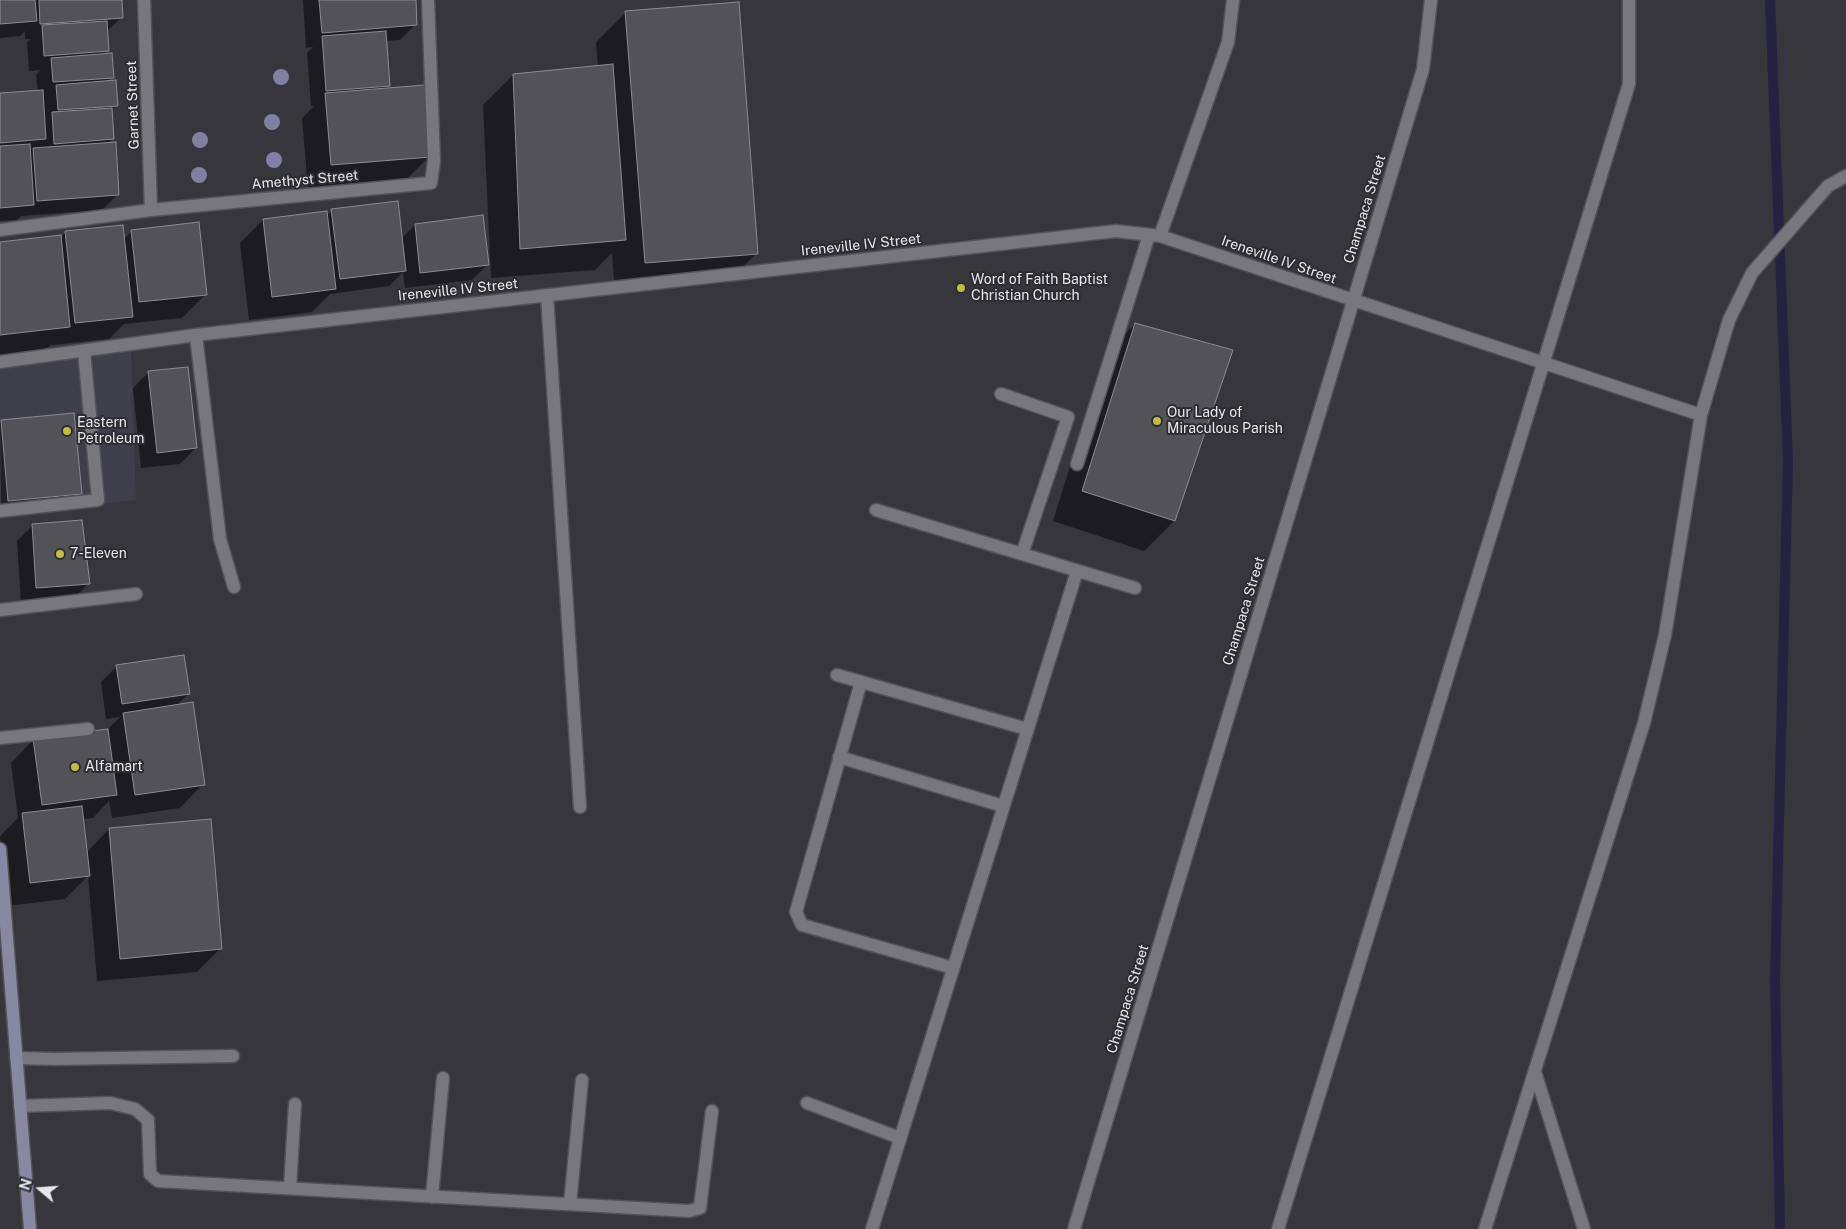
<!DOCTYPE html>
<style>
body{margin:0}
#map{position:relative;width:1846px;height:1229px;overflow:hidden;background:#36363c;font-family:"Public Sans",sans-serif}
canvas{display:block}
.north{position:absolute;left:15px;top:1164px;width:50px;height:50px;-webkit-text-stroke:4px #2c2c32;paint-order:stroke;rotate:288deg;font-size:14px;font-weight:700;line-height:20px;text-align:center;color:#e7e7eb}
.north::after{content:'';display:block;margin:auto;width:18px;height:22px;background:#e7e7eb;clip-path:polygon(50% 0,100% 100%,50% 72%,0 100%)}
</style>
<div id="map">
<canvas width="1846" height="1229"></canvas>
<div class="north">N</div>
</div>
<script>
const ctx = document.querySelector('canvas').getContext('2d');
ctx.lineJoin = 'round';
function fillPath(path, color) { ctx.fillStyle = color; ctx.fill(path, 'evenodd'); }
const poly = rows => new Path2D(rows.map(r => 'M' + r).join(''));
function stroke(path, color, width, dash) { ctx.strokeStyle = color; ctx.lineWidth = width; ctx.lineCap = dash ? 'butt' : 'round'; ctx.setLineDash(dash || []); ctx.stroke(path); }
function label(font, color, halo, rows, align = 'center') {
  ctx.font = font + ' "Public Sans",sans-serif'; ctx.lineWidth = 4; ctx.setLineDash([]); ctx.textBaseline = 'middle'; ctx.strokeStyle = halo; ctx.fillStyle = color; for (const [text, x, y, turn = 0] of rows) {
    ctx.save(); ctx.translate(x, y); ctx.rotate((+turn || 0) * Math.PI / 180); ctx.textAlign = isNaN(turn) ? turn : align; if (halo) ctx.strokeText(text, 0, 0); ctx.fillText(text, 0, 0); ctx.restore();
  }
}
fillPath(poly([
 [131,346,136,500,0,516,0,363]
]), '#3f3f4b');
fillPath(poly([
 [0,0,120,0,122,17,106,32,107,50,103,55,112,77,107,82,117,105,111,111,113,138,108,143,118,194,102,210,21,216,17,220,0,221,0,94,38,92,36,74,41,70,29,71,27,42,31,39,25,39,25,31,20,36,0,38],
 [303,0,414,0,416,24,400,40,385,41,389,85,384,90,429,157,406,180,308,188,302,118,314,106,311,106,307,53,313,47,306,48],
 [626,12,757,253,726,283,615,293,612,253,595,270,491,278,483,105,513,75,598,67,596,42],
 [332,211,401,239,415,225,482,217,487,265,472,280,405,288,403,272,389,286,330,294,312,312,249,320,240,243,263,220,326,216],
 [132,231,206,294,182,318,124,324,109,339,52,345,52,344,46,349,0,355,0,243,60,238,66,232,124,239],
 [1135,324,1174,521,1144,551,1053,521,1105,354],
 [148,373,196,448,180,464,141,468,133,388],
 [1,421,81,494,73,502,1,508,0,422],
 [32,526,89,583,73,599,21,603,17,541],
 [117,666,189,693,176,706,203,784,180,808,112,818,109,801,93,818,82,819,86,853,109,829,220,949,197,972,97,981,88,876,65,899,7,906,0,836,18,818,11,763,34,739,107,730,120,717,106,719,101,682]
]), '#0007');
stroke(poly([
 [1770,0,1788,461,1775,979,1780,1229]
]), '#25223f', 10);
const building = poly([
 [0,0,35,0,37,21,0,24,0,0],
 [39,0,122,0,123,18,40,24,39,0],
 [319,0,416,0,417,25,322,33,319,0],
 [739,2,758,254,645,263,625,11,739,2],
 [107,21,109,51,44,56,42,25,107,21],
 [386,31,390,86,326,91,322,36,386,31],
 [112,53,114,78,53,82,51,58,112,53],
 [613,64,626,240,520,249,513,74,613,64],
 [116,80,118,106,58,110,56,85,116,80],
 [425,85,431,157,331,165,325,93,425,85],
 [43,90,46,139,0,143,0,93,43,90],
 [112,108,114,139,54,144,52,112,112,108],
 [116,142,119,195,37,201,33,148,116,142],
 [30,144,34,205,0,208,0,146,30,144],
 [398,201,406,271,340,279,331,209,398,201],
 [327,211,336,289,272,297,263,219,327,211],
 [483,215,489,265,420,273,415,224,483,215],
 [199,222,207,295,139,302,131,230,199,222],
 [123,225,133,317,75,323,65,231,123,225],
 [61,235,70,327,0,335,0,242,61,235],
 [1135,323,1233,350,1175,521,1082,491,1135,323],
 [188,367,197,448,157,453,148,371,188,367],
 [74,413,82,494,8,501,1,420,74,413],
 [82,520,90,584,36,588,32,524,82,520],
 [184,655,190,694,122,704,116,665,184,655],
 [193,702,205,785,135,795,123,713,193,702],
 [108,729,117,795,42,805,33,738,108,729],
 [82,806,90,876,30,883,22,813,82,806],
 [211,819,222,949,120,959,109,828,211,819]
]);
fillPath(building, '#525258');
stroke(building, '#8b8b92', 1);
const service = poly([
 [547,295,580,807],
 [196,335,220,539,234,587],
 [0,511,98,500,84,351],
 [0,610,136,594],
 [0,738,88,729],
 [16,1058,55,1059,233,1056]
]);
const minor = poly([
 [144,0,151,210],
 [0,230,151,210,431,183,434,161,428,0],
 [1160,236,1228,42,1233,0],
 [0,362,196,335,1116,231,1160,236,1701,415],
 [1001,394,1068,417,1022,554],
 [1077,464,1149,235],
 [876,510,1135,588],
 [837,675,1027,729],
 [861,682,796,912,802,925,953,968],
 [839,757,1003,806],
 [1535,1072,1584,1229],
 [807,1103,900,1138],
 [20,1106,110,1103,135,1109,148,1120,150,1174,158,1181,689,1211,700,1208,712,1111],
 [290,1188,295,1104],
 [432,1197,443,1078],
 [570,1204,582,1080],
 [872,1229,1077,571],
 [1074,1229,1423,69,1431,0],
 [1278,1229,1629,84,1629,0],
 [1485,1229,1644,723,1665,635,1701,415,1729,320,1752,273,1828,186,1846,176]
]);
const secondary = poly([
 [0,849,30,1229]
]);
stroke(service, '#525257', 15);
stroke(minor, '#525257', 15);
stroke(secondary, '#525257', 15);
stroke(service, '#77777d', 12);
stroke(minor, '#77777d', 12);
stroke(secondary, '#8988a3', 12);
ctx.fillStyle = '#8180a2';
for (const [x, y] of [
 [281,77],
 [272,122],
 [200,140],
 [274,160],
 [199,175]
]) { ctx.beginPath(); ctx.arc(x, y, 8, 0, 2 * Math.PI); ctx.fill(); }
for (const [x, y, r, color] of [
 [961,288,5,"#c3bd3e"],
 [1157,421,5,"#c3bd3e"],
 [67,431,5,"#c3bd3e"],
 [60,554,5,"#c3bd3e"],
 [75,767,5,"#c3bd3e"]
]) { const dot = new Path2D(); dot.arc(x, y, r, 0, 2 * Math.PI); ctx.fillStyle = color; ctx.fill(dot); stroke(dot, '#2c2c32', 2); }
label('14px', '#e7e7eb', '#2c2c32', [
 ["Garnet Street",133,105,-92],
 ["Amethyst Street",305,180,-5],
 ["Champaca Street",1365,209,-73],
 ["Ireneville IV Street",861,245,-6],
 ["Ireneville IV Street",1279,260,19],
 ["Ireneville IV Street",458,290,-6],
 ["Champaca Street",1244,611,-73],
 ["Champaca Street",1128,999,-73]
]);
label('14px', '#e7e7eb', '#2c2c32', [
 ["Word of Faith Baptist",971,280],
 ["Christian Church",971,296],
 ["Our Lady of",1167,413],
 ["Miraculous Parish",1167,429],
 ["Eastern",77,423],
 ["Petroleum",77,439],
 ["7-Eleven",70,554],
 ["Alfamart",85,767]
], 'left');
</script>
